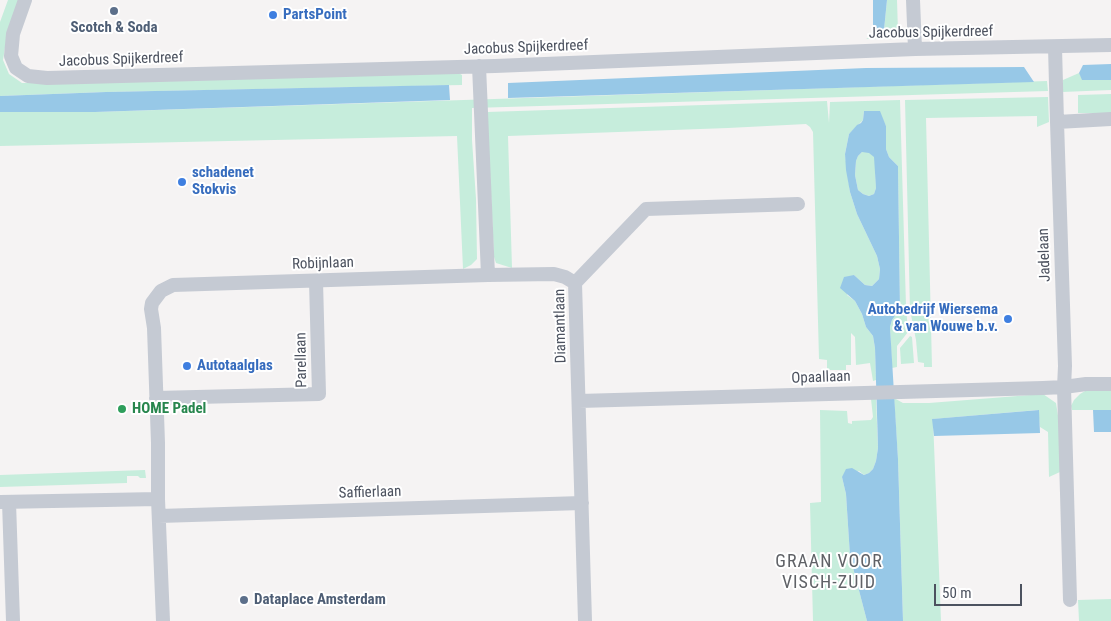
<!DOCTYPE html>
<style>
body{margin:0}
#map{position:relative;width:1111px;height:621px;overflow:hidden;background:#f5f3f3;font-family:"Roboto Condensed",sans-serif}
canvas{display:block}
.scale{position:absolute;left:934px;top:584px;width:88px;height:22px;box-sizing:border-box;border:2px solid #4c525f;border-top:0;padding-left:6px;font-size:15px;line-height:18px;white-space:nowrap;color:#4c525f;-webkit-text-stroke:4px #fff;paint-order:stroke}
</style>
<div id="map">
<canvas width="1111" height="621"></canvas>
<div class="scale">50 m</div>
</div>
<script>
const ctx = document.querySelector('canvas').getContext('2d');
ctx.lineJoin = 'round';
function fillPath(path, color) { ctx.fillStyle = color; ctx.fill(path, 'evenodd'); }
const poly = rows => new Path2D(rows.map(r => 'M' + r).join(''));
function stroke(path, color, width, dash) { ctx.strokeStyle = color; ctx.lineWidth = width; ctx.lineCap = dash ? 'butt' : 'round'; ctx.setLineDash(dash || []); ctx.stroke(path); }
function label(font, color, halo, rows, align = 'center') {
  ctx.font = font + ' "Roboto Condensed",sans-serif'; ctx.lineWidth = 4; ctx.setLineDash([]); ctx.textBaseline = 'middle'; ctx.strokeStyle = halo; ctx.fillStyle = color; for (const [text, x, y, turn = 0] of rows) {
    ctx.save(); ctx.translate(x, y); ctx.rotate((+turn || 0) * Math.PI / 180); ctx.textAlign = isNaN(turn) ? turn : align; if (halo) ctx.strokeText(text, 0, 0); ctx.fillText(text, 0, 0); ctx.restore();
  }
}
fillPath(poly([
 [8,0,22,0,5,48,3,60,9,74,22,83,45,83,455,71,462,75,462,85,106,92,0,96,0,22],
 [887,0,897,0,898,32,884,38,866,39,884,30],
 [1079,73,1083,80,1111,80,1111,90,1062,92,1063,80],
 [1047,81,1048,91,472,108,472,140,476,199,477,259,471,265,463,269,457,136,0,146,0,112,95,112],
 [1111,94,1111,113,1078,113,1078,95],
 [1048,97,1049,122,1037,127,1037,116,926,118,932,367,924,367,924,363,918,362,916,340,910,310,905,100],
 [900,100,906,306,908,332,897,346,897,367,892,368,890,327,892,320,900,309,898,166,889,157,886,149,886,126,881,116,864,111,863,120,849,134,845,154,850,192,857,214,877,256,880,269,879,279,872,286,865,285,854,275,847,295,855,301,862,314,866,327,873,336,875,348,876,380,873,381,870,363,856,365,855,337,851,333,851,365,846,365,846,370,827,370,827,360,819,359,813,132,810,127,806,124,728,128,508,136,512,268,496,263,494,257,487,112,827,101,829,123,830,102],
 [862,152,869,152,875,157,876,188,874,194,869,196,863,194,858,190,855,175,856,161,858,156],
 [910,336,912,337,914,363,901,364,900,348],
 [796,377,822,377,822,383,795,384],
 [1111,388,1111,410,1072,410,1071,406,1074,400,1080,394,1085,391],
 [1043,394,1056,403,1060,428,1060,472,1049,477,1048,432,1040,427,1038,410,933,419,941,621,903,621,898,459,894,398,903,403,929,403],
 [871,399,876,399,878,448,876,461,873,469,869,473,864,475,859,471,842,477,846,494,850,556,867,621,813,621,810,503,821,502,820,410,847,411,848,423,852,424,852,421,871,420,873,417],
 [145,470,146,478,140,478,138,476,127,476,127,483,0,487,0,475],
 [1111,599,1111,621,1079,621,1078,600]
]), '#c6eddc');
fillPath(poly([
 [873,0,887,0,884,30,873,36],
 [1111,64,1111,80,1082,80,1079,73,1083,65],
 [1024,67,1034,82,508,98,508,83,866,68],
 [449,85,450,100,95,112,0,112,0,96,106,92],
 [864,111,880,111,886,126,886,149,889,157,898,166,900,309,892,320,890,327,898,459,903,621,867,621,850,556,846,494,842,477,846,469,852,468,864,475,869,473,873,469,876,461,878,448,875,348,873,336,866,327,862,314,855,301,840,288,844,277,854,275,865,285,872,286,879,279,880,269,877,256,857,214,850,192,846,170,845,154,849,134,857,125,861,123,863,120],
 [862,152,869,153,874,157,876,188,874,194,869,196,863,194,858,190,855,175,856,161,858,156],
 [1039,410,1040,433,934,436,932,419],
 [1093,410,1111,410,1111,432,1094,432]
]), '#97c8e7');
stroke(poly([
 [25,0,13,34,11,56,16,68,28,76,47,78,495,66,915,49,1111,45],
 [913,0,915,49],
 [1055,47,1057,122],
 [479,66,488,275],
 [156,398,319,394,316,281],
 [579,401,1043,388,1064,387,1086,384,1111,384],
 [0,502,158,499],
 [9,502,13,621],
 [159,516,582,503],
 [1070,600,1064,387,1065,366,1057,122,1111,119],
 [163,621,158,499,158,443,154,328,151,309,152,303,161,291,173,285,488,275,554,274,565,277,575,283],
 [585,621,575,283,646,209,798,204]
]), '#c5cad3', 14);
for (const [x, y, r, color] of [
 [114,11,5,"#5c6f8a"],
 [273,15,5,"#3f7fe0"],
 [182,182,5,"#3f7fe0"],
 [1008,319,5,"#3f7fe0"],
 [187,366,5,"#3f7fe0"],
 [122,409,5,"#2e9e5b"],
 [244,600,5,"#5c6f8a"]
]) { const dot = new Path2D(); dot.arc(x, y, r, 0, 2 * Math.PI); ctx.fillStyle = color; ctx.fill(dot); stroke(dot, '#fff', 2); }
label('bold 15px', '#366cbe', '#fff', [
 ["PartsPoint",283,15],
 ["schadenet",192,173],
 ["Stokvis",192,190],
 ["Autobedrijf Wiersema",998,310,"right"],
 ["& van Wouwe b.v.",998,327,"right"],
 ["Autotaalglas",197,366]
], 'left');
label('bold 15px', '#4e5e75', '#fff', [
 ["Scotch & Soda",114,28],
 ["Dataplace Amsterdam",254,600,"left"]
]);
label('15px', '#4c525f', '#fff', [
 ["Jacobus Spijkerdreef",931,33,-1],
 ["Jacobus Spijkerdreef",526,48,-2],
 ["Jacobus Spijkerdreef",121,60,-2],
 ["Jadelaan",1045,255,-92],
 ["Robijnlaan",323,264,-2],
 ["Diamantlaan",561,326,-91],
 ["Parellaan",302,360,-91],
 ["Opaallaan",821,378,-2],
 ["Saffierlaan",370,493,-2]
]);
label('bold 15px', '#27864d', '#fff', [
 ["HOME Padel",132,409]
], 'left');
ctx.letterSpacing = '1px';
label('18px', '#606267', '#fff', [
 ["GRAAN VOOR",829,562],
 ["VISCH-ZUID",829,583]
]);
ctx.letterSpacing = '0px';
</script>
